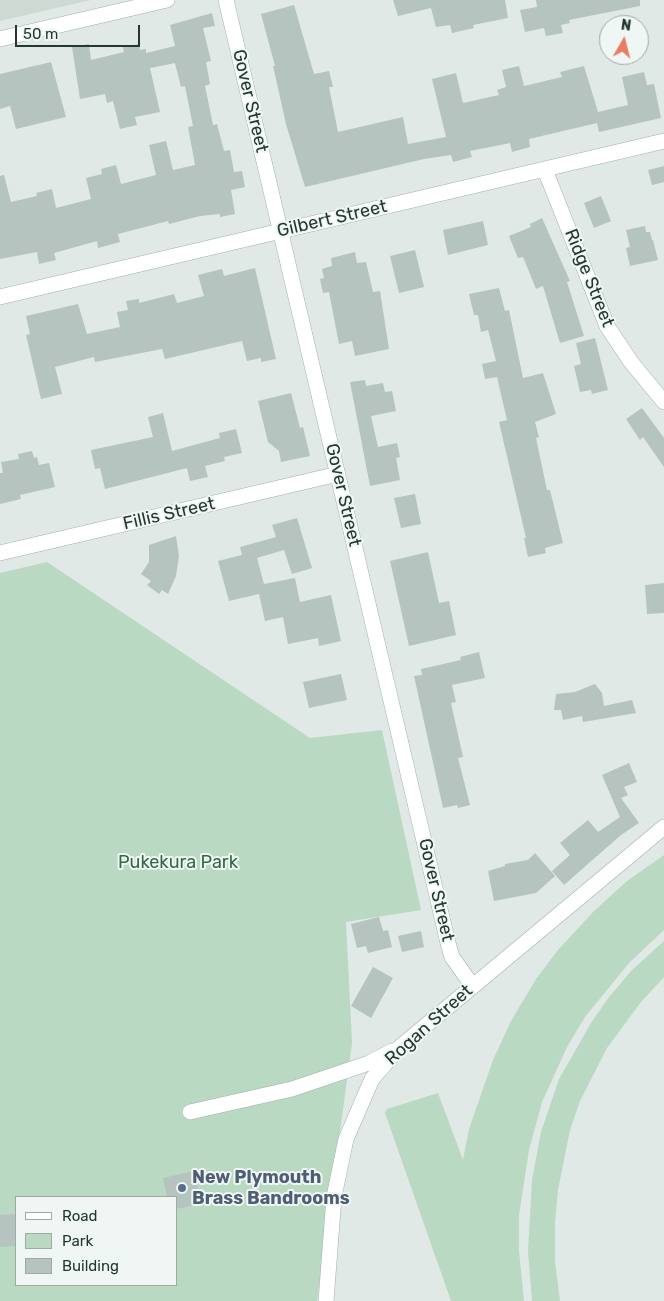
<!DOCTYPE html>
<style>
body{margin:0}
#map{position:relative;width:664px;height:1301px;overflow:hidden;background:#e0e9e5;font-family:Rubik,sans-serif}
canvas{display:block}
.legend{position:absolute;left:15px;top:1196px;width:162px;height:90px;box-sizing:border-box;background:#f0f6f3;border:1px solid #9eaaa5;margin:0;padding:6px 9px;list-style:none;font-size:15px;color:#223831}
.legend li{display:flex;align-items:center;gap:10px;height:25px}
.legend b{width:25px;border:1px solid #9eaaa5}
.north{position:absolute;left:599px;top:15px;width:50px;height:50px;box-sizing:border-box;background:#f0f6f3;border:1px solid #9eaaa5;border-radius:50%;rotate:8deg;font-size:14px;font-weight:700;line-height:20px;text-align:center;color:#223831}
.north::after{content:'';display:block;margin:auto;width:18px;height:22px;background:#e57e62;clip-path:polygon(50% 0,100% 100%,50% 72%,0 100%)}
.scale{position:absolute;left:15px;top:25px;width:125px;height:22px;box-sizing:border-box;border:2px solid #223831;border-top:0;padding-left:6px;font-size:15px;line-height:18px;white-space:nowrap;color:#223831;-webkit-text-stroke:4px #f0f6f3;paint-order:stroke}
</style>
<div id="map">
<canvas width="664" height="1301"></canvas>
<ul class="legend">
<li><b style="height:6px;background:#fff"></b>Road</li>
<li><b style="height:14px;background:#bad9c2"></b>Park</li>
<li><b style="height:14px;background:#b5c4be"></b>Building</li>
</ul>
<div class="north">N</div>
<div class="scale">50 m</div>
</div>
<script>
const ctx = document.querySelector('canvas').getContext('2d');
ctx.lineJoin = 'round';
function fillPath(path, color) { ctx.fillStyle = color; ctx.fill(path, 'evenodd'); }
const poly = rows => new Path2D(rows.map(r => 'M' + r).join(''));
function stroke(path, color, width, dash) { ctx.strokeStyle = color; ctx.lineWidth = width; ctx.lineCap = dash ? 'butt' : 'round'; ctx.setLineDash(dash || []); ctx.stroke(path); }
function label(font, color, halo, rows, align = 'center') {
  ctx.font = font + ' Rubik,sans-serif'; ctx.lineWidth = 4; ctx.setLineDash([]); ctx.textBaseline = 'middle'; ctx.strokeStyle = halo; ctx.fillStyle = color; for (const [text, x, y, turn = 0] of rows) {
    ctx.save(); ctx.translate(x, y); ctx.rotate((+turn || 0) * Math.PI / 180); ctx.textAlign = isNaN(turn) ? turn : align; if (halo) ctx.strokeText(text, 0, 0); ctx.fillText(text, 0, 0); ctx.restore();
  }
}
fillPath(poly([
 [0,0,91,0,0,21]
]), '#ced9d4');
fillPath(poly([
 [47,562,310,738,382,730,421,910,346,922,352,1043,317,1301,0,1301,0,573],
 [16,1197,176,1197,176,1285,16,1285],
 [664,855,664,930,629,963,585,1017,567,1047,542,1102,529,1150,519,1215,519,1251,524,1301,451,1301,385,1113,387,1109,438,1093,463,1160,469,1129,493,1060,511,1021,536,979,558,950,594,911,627,881],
 [664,941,664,977,641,1002,607,1048,580,1101,570,1130,558,1190,555,1223,555,1262,560,1301,532,1301,528,1252,532,1180,541,1132,559,1079,591,1023,609,997,632,970]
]), '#bad9c2');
fillPath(poly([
 [393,0,505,0,508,18,473,25,474,28,452,33,450,25,436,27,431,8,398,16],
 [536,0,640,0,640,6,569,20,570,23,561,25,563,33,546,36,544,28,525,32,520,10,537,7],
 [294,5,314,74,329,71,333,87,329,87,338,132,403,117,408,144,446,137,432,79,456,73,463,103,499,95,497,90,506,87,502,70,519,66,524,86,562,77,560,72,584,66,598,112,628,105,622,77,644,72,647,85,654,84,661,118,599,132,597,123,529,139,530,147,512,152,510,143,470,151,472,157,453,162,451,155,424,159,305,187,286,124,273,66,275,66,261,14],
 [212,13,215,26,203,28,211,61,206,62,210,84,205,86,213,125,217,124,224,151,230,150,234,172,242,171,245,187,231,190,235,214,220,217,220,214,200,216,169,224,168,221,118,234,120,242,98,248,97,241,54,253,56,260,39,264,37,252,0,259,0,176,4,175,11,202,37,196,36,193,52,189,56,208,91,199,86,178,102,174,101,169,116,165,121,184,156,175,149,145,166,141,173,170,195,165,188,127,193,126,185,86,181,87,175,63,150,68,160,112,135,117,137,125,120,129,113,101,107,103,105,94,80,99,72,47,89,44,91,60,124,52,123,47,139,44,140,50,146,49,146,53,175,46,170,25],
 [51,62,66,117,16,129,10,106,0,109,0,74],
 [664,166,664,182,652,185,648,170],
 [601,196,611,221,594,228,584,203],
 [542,218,570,281,567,282,584,336,560,343,543,286,536,289,523,257,518,258,509,236,531,227,530,224],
 [483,221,488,245,448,255,443,230],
 [645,226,646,232,650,232,652,240,653,240,658,260,630,266,626,248,630,247,626,230],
 [415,250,424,287,399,293,390,256],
 [355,252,357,263,366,262,373,292,380,291,389,349,355,356,352,341,339,344,329,292,323,293,320,279,324,278,322,269,332,266,331,258],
 [255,268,276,359,261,362,261,358,247,361,242,341,165,359,162,349,95,362,94,357,55,367,62,394,41,399,26,335,30,334,26,316,78,304,87,334,120,327,117,312,128,310,126,301,139,299,139,303,174,294,177,303,204,296,198,275,222,269,224,276],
 [499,288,505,311,509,310,523,378,543,373,556,414,535,422,539,437,536,438,547,490,550,490,563,543,545,548,546,553,528,557,524,538,526,538,499,422,507,420,497,377,485,379,482,364,496,361,488,330,481,332,478,315,474,315,469,294],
 [595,338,608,390,592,394,591,390,580,392,574,366,581,364,576,343],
 [365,380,366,386,383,383,385,392,392,391,396,411,371,416,378,447,397,443,400,457,396,458,400,480,370,486,350,382],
 [291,393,300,428,303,427,310,456,281,462,279,451,268,442,258,401],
 [642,408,664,438,664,467,643,437,640,440,626,419],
 [163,413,172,451,220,438,219,433,236,429,242,453,224,457,225,461,205,466,208,477,190,481,187,468,105,489,100,468,95,469,91,450,153,437,148,417],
 [32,451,34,458,37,457,39,465,49,463,55,487,20,495,21,499,0,504,0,473,3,473,1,462,19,459,18,454],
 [415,494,421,524,401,528,394,498],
 [297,518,312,568,292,574,284,550,257,558,264,584,295,578,300,602,331,595,341,641,319,646,318,638,288,644,283,617,265,621,259,594,229,601,218,561,242,555,240,547,276,537,272,525],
 [176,536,179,556,176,576,168,594,162,590,159,594,147,585,151,581,141,574,149,562,149,545],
 [428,552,439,603,449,601,456,635,409,646,390,561],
 [664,583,664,613,647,614,645,585],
 [479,652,485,678,452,685,456,702,451,703,463,757,458,758,470,805,458,808,457,805,443,808,414,676,422,675,421,669,461,660,460,657],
 [341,674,347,700,309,708,303,682],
 [595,684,602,693,604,706,632,700,636,713,583,722,582,716,563,720,561,710,554,710,556,694,575,692],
 [629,763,637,782,624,787,628,795,621,798,639,823,621,835,564,885,552,871,570,855,560,843,588,820,598,832,620,817,602,775],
 [535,853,555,876,536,893,494,901,488,871,505,866,505,864,528,860],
 [379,917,383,931,388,930,392,947,368,953,366,946,357,948,351,924],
 [421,931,424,947,402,952,398,936],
 [373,967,393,978,371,1018,351,1006],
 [194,1171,202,1204,176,1209,176,1197,167,1197,163,1178],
 [15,1214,16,1246,0,1247,0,1215]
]), '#b5c4be');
const minor = poly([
 [226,0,448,943,452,957,472,985],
 [0,39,167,0],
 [545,170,607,326,631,362,664,402],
 [0,297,664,141],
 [0,553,338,474],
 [190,1112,292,1089,369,1063,392,1051],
 [326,1301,334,1197,346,1139,372,1079,400,1047,664,827]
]);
stroke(minor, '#a3b0ab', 16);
stroke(minor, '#fff', 15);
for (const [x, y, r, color] of [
 [182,1188,5,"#5c6f8a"]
]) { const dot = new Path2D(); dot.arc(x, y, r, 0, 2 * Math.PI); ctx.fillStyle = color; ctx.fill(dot); stroke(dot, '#f0f6f3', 2); }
label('18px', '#223831', '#f0f6f3', [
 ["Gover Street",250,101,77],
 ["Gilbert Street",332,219,-13],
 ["Ridge Street",589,278,68],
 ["Gover Street",343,495,77],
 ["Fillis Street",169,514,-13],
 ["Gover Street",436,890,77],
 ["Rogan Street",429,1025,-42]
]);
label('18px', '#306b45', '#f0f6f3', [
 ["Pukekura Park",178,863]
]);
label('bold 18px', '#4e5e75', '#f0f6f3', [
 ["New Plymouth",192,1178],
 ["Brass Bandrooms",192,1199]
], 'left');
</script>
